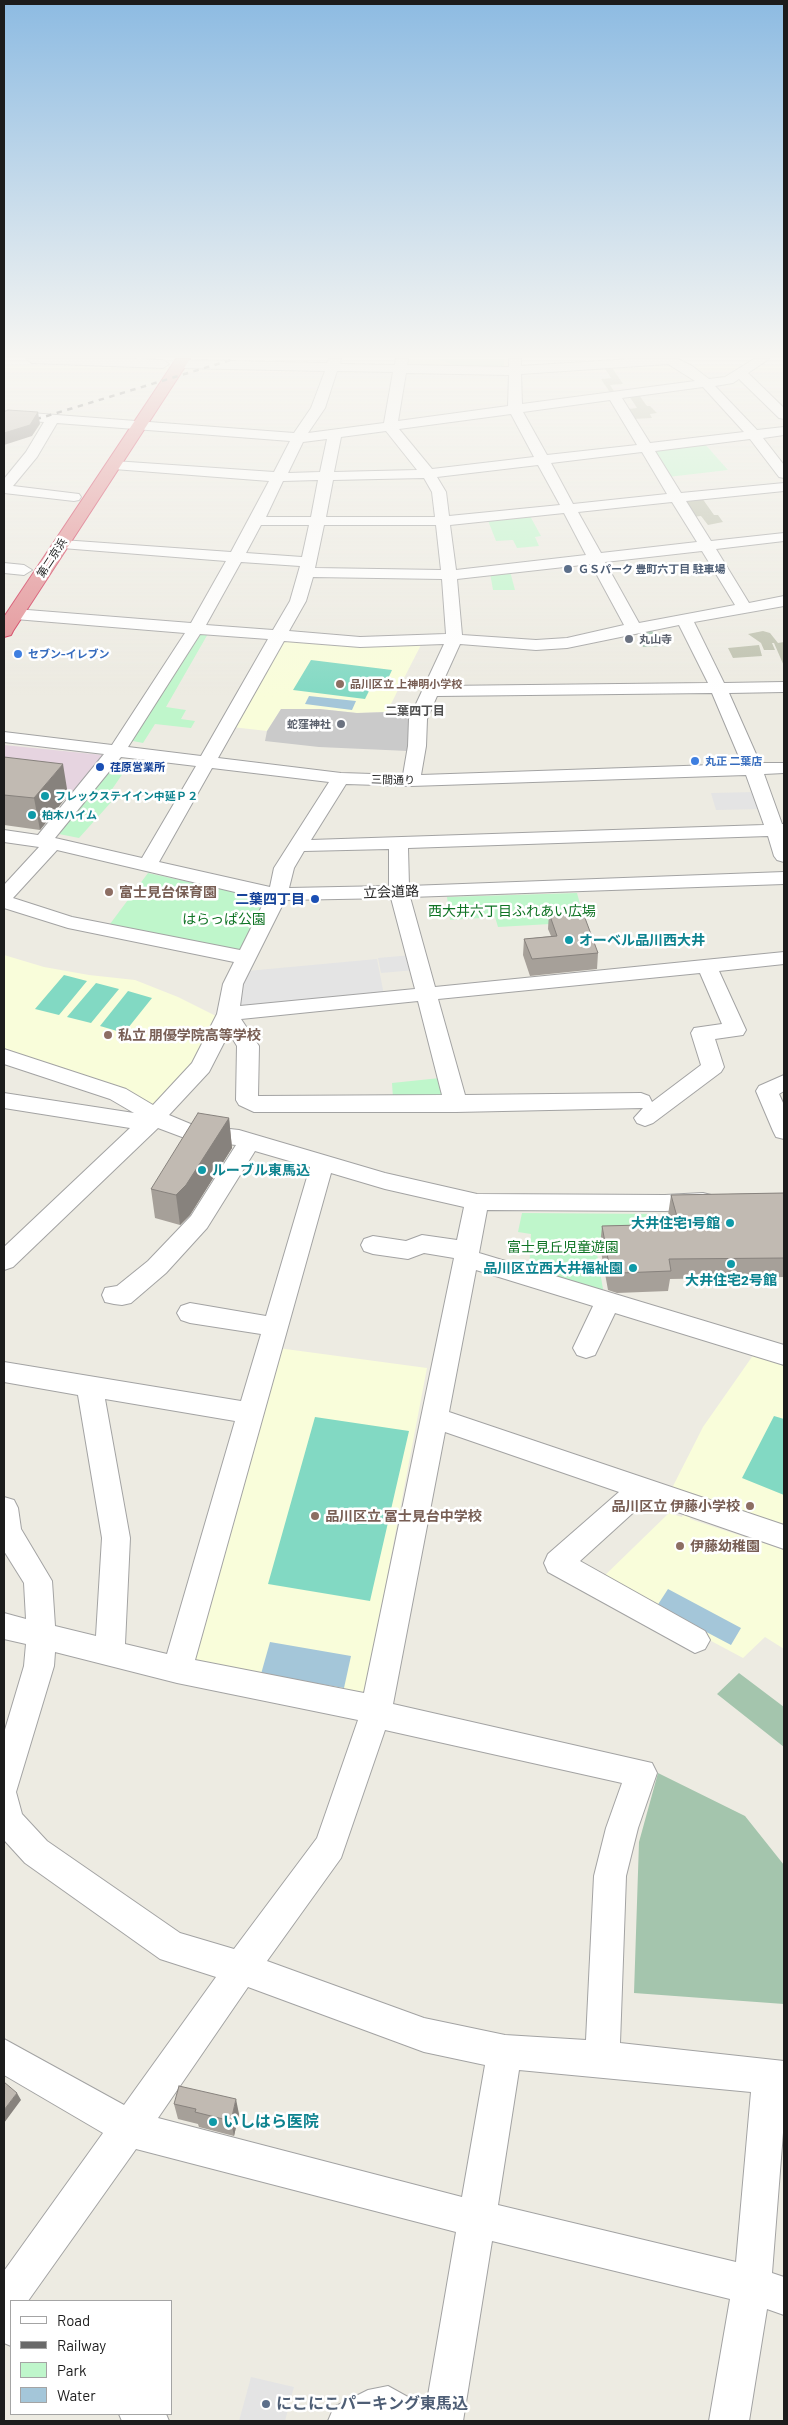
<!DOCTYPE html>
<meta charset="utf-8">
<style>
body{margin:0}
#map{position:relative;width:788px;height:2425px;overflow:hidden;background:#edebe2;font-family:Barlow,sans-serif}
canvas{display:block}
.frame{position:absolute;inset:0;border:5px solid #1c1c1c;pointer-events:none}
.legend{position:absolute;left:10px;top:2300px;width:162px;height:115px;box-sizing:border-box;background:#fff;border:1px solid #a4a4a4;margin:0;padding:6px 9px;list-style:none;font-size:15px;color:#1c1c1c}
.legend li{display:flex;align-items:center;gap:10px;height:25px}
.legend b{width:25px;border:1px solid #a4a4a4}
</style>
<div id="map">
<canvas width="788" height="2425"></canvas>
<div class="frame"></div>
<ul class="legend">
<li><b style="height:6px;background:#fff"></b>Road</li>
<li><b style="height:6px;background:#6a6a6a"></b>Railway</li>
<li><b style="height:14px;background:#bff6cb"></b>Park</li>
<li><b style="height:14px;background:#a4c6d9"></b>Water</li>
</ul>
</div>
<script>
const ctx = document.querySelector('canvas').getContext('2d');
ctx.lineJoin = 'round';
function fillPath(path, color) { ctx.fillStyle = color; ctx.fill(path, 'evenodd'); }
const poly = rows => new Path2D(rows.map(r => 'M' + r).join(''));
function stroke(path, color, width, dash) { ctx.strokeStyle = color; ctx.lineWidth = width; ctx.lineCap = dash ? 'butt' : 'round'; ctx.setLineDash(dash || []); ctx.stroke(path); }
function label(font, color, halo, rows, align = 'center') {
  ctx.font = font + ' Barlow,"Noto Sans JP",sans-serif'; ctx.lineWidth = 5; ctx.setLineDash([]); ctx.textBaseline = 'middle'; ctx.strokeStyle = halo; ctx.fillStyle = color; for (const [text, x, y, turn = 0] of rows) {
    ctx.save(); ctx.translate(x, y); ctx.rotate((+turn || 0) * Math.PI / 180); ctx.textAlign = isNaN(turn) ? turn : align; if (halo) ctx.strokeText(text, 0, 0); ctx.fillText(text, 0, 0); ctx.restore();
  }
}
fillPath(poly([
 [4,745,103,755,73,794,8,787,4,793]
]), '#e6d4e0');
fillPath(poly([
 [406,359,512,359,512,369,404,368],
 [281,637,423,641,403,680,426,682,423,687,400,686,387,712,357,713,320,709,281,709,267,731,232,727],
 [4,955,44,967,89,975,135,980,178,997,220,1018,196,1064,155,1112,118,1092,4,1053],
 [278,1348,427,1368,363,1703,189,1665],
 [754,1354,784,1362,784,1530,698,1499,690,1519,784,1550,784,1649,765,1637,743,1658,599,1581,669,1513,682,1517,690,1497,671,1490,703,1427]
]), '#f9fdda');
fillPath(poly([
 [281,709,320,709,357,713,387,712,388,714,411,716,408,751,319,747,265,741,267,731]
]), '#cacaca');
fillPath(poly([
 [611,366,623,384,610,385,616,394,611,394,601,379,611,378,604,367],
 [639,395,647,406,650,406,657,413,650,414,652,418,634,419,628,409,637,408,629,396],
 [702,498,714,515,718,515,723,522,708,525,701,516,692,517,682,500],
 [763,631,770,633,778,643,784,642,784,666,774,643,772,643,775,650,764,650,761,643,748,634],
 [759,645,762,656,733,658,728,648]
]), '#bec1ae');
fillPath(poly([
 [650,629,659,638,664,646,643,647,638,631],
 [739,1673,784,1707,784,1747,717,1694],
 [658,1773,745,1816,784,1865,784,2004,634,1993,639,1842]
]), '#a4c5ad');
fillPath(poly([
 [437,359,504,359,504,368,464,368],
 [704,443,728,470,668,477,651,449],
 [529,514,541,536,535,537,539,546,517,548,513,540,496,541,487,518],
 [510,571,515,590,493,590,490,573],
 [199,632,209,632,166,707,186,710,181,719,195,721,191,728,155,724,143,743,133,741,118,761,130,763,106,798,113,800,79,838,59,834,130,740],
 [148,873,267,899,241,952,110,924],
 [577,893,585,922,498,927,495,917,450,920,447,897],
 [440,1078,445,1098,393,1098,392,1083],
 [522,1213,655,1214,662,1240,595,1242,604,1295,529,1271,531,1234,518,1232]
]), '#bff6cb');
fillPath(poly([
 [311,660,392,670,386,683,374,681,365,699,293,690],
 [64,975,87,981,59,1015,35,1009],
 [96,983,119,989,91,1023,67,1017],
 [128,991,152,998,124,1033,100,1026],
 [774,1416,784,1419,784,1495,742,1478],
 [315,1417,409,1431,370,1601,268,1584]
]), '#82d9c3');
fillPath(poly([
 [756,792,761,809,716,810,711,793],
 [412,955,415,970,381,973,378,958],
 [377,959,384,995,236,1010,240,987,247,971],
 [251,2377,294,2387,285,2421,239,2421]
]), '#e4e4e4');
fillPath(poly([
 [309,696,356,701,352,710,305,704],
 [668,1589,741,1628,731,1645,657,1606],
 [270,1642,351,1656,344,1688,261,1674]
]), '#a4c6d9');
const minor = poly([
 [26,359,128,359,163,360,169,364,163,368,32,363,26,359],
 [329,359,341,359,340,364,395,365,396,359,408,359,407,365,509,367,509,359,521,359,521,366,632,359,678,359,692,366,709,379,725,377,754,359,769,359,748,373,784,408,784,419,779,418,739,379,733,383,715,386,757,430,784,427,784,435,763,438,784,465,784,478,779,477,750,439,655,451,681,493,784,483,784,491,686,501,711,541,784,533,784,541,716,549,749,603,784,596,784,606,694,622,724,683,784,682,784,692,729,693,760,763,784,763,784,773,764,774,782,824,784,824,784,862,777,860,774,856,768,836,408,848,409,886,784,872,784,884,410,897,435,987,784,952,784,964,719,971,746,1030,743,1035,715,1039,724,1067,721,1072,653,1123,645,1126,637,1123,634,1118,643,1108,456,1112,254,1112,239,1105,236,1100,237,1046,229,1033,209,1072,169,1115,193,1125,239,1130,385,1173,477,1194,665,1195,703,1193,711,1195,715,1201,711,1207,703,1209,665,1211,487,1210,479,1253,784,1345,784,1365,615,1313,595,1355,586,1358,577,1355,573,1348,593,1306,476,1270,449,1412,784,1525,784,1549,646,1501,580,1561,705,1631,710,1640,705,1649,695,1653,548,1572,544,1563,548,1554,619,1492,445,1432,393,1704,652,1763,657,1773,638,1828,626,1876,620,2043,784,2061,784,2120,772,2273,784,2277,784,2315,767,2309,749,2421,709,2421,730,2299,492,2241,463,2421,328,2421,334,2407,368,2390,388,2386,426,2407,456,2232,136,2149,28,2301,11,2301,11,2346,4,2343,4,2271,103,2133,4,2075,4,2039,124,2105,216,1977,160,1959,25,1863,4,1840,4,1733,24,1666,26,1644,4,1639,4,1613,26,1619,24,1583,4,1551,4,1497,14,1500,18,1508,21,1529,52,1581,55,1626,96,1636,102,1538,78,1395,4,1382,4,1362,241,1401,261,1334,190,1323,181,1320,177,1313,181,1306,190,1303,266,1316,310,1167,255,1151,207,1228,166,1273,131,1303,122,1305,114,1304,105,1302,102,1295,105,1288,117,1286,148,1261,191,1216,236,1145,190,1140,158,1128,13,1267,4,1270,4,1247,130,1128,4,1108,4,1093,134,1113,110,1099,4,1064,4,1049,126,1089,153,1105,192,1063,217,1014,223,984,234,962,68,928,4,908,4,885,39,847,4,842,4,830,38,835,104,754,4,742,4,732,112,745,185,633,15,619,7,614,15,609,191,623,226,561,62,548,55,544,62,540,231,552,269,481,114,469,107,465,114,461,274,472,290,441,57,423,37,457,13,486,79,494,81,497,79,500,74,501,4,493,4,479,26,452,44,422,4,419,4,411,294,433,311,408,325,371,180,368,174,364,180,360,327,363,329,359],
 [668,364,695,381,522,404,521,374,668,364],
 [337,371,393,372,384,423,308,433,325,408,337,371],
 [406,373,509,375,508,406,398,421,406,373],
 [703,387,744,432,650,443,622,398,703,387],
 [610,400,637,445,547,455,523,412,610,400],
 [511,414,534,457,432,469,399,429,511,414],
 [386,431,417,470,334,472,341,437,386,431],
 [327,439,320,472,288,473,303,442,327,439],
 [642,452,667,494,573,504,551,463,642,452],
 [538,465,560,505,449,516,446,492,437,477,538,465],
 [424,478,432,492,435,517,326,517,333,480,424,478],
 [318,480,311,517,266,517,283,481,318,480],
 [672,502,697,542,601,553,578,512,672,502],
 [564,513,586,555,456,570,450,525,564,513],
 [261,525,309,525,302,557,246,553,261,525],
 [324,525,436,525,441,570,315,568,324,525],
 [702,551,735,605,639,623,605,562,702,551],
 [241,562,300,566,290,601,273,630,206,625,241,562],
 [591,564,624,625,567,638,536,640,462,635,457,579,591,564],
 [313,577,442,579,446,634,360,637,289,631,306,601,313,577],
 [679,625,708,683,441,686,460,644,536,650,567,648,679,625],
 [200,634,268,639,201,756,128,747,200,634],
 [284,641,360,647,444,644,409,719,408,746,403,775,341,773,218,758,284,641],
 [712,693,742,764,421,775,426,746,427,719,437,696,712,693],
 [121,757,196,766,142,858,55,838,121,757],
 [212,768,329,782,274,868,270,887,159,862,212,768],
 [746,775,764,825,311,840,346,784,411,786,746,775],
 [389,849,389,886,289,888,294,868,304,851,389,849],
 [57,850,235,892,266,898,240,950,72,917,13,898,57,850],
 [391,898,415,989,240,1006,243,984,285,900,391,898],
 [700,973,722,1024,694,1028,691,1033,701,1065,652,1102,649,1096,641,1093,465,1095,438,999,700,973],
 [418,1001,442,1095,258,1096,259,1046,241,1019,418,1001],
 [331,1173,385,1189,464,1207,457,1240,422,1235,406,1241,373,1236,364,1239,361,1245,364,1251,373,1254,408,1259,424,1253,454,1258,364,1693,195,1660,331,1173],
 [105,1399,235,1421,167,1654,125,1644,130,1538,105,1399],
 [55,1652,177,1683,358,1720,317,1838,234,1949,180,1933,47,1841,22,1814,16,1792,54,1666,55,1652],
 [385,1730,622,1783,606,1828,594,1876,586,2040,505,2035,424,2018,267,1961,341,1858,385,1730],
 [248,1987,424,2052,485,2065,462,2197,158,2118,248,1987],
 [519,2070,751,2092,736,2262,498,2205,519,2070],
 [4,563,24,565,32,570,24,575,4,573,4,563],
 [784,1075,784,1091,779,1094,784,1105,784,1139,776,1137,773,1131,756,1091,759,1086,784,1075],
 [119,2414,166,2414,169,2421,122,2421,119,2414]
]);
const highway = poly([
 [176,359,190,359,13,631,11,635,4,637,4,617,176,359]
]);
stroke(minor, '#a3a3a3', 2);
stroke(highway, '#ce2b4e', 2);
fillPath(minor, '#fff');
fillPath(highway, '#e28c91');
stroke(poly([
 [4,429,234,359]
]), '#6a6a6a', 2.5, [5.5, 5.5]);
fillPath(poly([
 [4,757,68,795,40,830,4,825],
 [549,913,598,953,597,969,530,976,523,955,524,939,551,936,548,929],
 [229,1118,232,1148,190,1215,180,1225,155,1218,151,1189],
 [784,1193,784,1277,670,1279,668,1291,617,1293,608,1290,600,1246,602,1226,671,1224,668,1215,671,1195],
 [174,2104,239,2114,234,2136,199,2127,198,2124,178,2119]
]), '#a6a099');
fillPath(poly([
 [38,412,40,424,32,436,4,445,4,433],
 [63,764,68,795,40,830,34,798],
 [229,1118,232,1148,190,1215,180,1225,176,1195],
 [17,2093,21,2100,4,2123,4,2110],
 [236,2099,239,2114,234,2136,231,2121]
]), '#87827d');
const building = poly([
 [8,410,38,412,30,425,4,433,4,412,8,410],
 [4,757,63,764,34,798,4,795,4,757],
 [582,910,598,953,532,959,524,939,557,936,549,913,582,910],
 [198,1113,229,1118,186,1185,176,1195,151,1189,198,1113],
 [784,1193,784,1258,669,1259,671,1271,620,1273,610,1270,602,1226,679,1224,671,1195,784,1193],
 [4,2082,17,2093,4,2110,4,2082],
 [179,2086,236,2099,231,2121,195,2112,196,2109,174,2104,179,2086]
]);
fillPath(building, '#c1bab2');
stroke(building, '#87827d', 1);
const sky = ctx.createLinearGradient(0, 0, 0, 698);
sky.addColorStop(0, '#8dbbe2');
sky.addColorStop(0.51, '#f7f6f2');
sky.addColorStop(1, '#f7f6f200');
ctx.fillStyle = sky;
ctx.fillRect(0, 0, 788, 698);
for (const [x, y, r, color] of [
 [568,569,5,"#5c6f8a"],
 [629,639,5,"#6b7280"],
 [18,654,5,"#3f7fe0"],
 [340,684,5,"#8d6e63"],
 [341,724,5,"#6b7280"],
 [695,761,5,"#3f7fe0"],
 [100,767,5,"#1a4fb4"],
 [45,796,5,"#0f9aa8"],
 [32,815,5,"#0f9aa8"],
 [109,892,5,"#8d6e63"],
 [315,899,5,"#1a4fb4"],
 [569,940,5,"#0f9aa8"],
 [108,1035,5,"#8d6e63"],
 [202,1170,5,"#0f9aa8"],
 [730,1223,5,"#0f9aa8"],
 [731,1264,5,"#0f9aa8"],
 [633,1268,5,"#0f9aa8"],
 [750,1506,5,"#8d6e63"],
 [315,1516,5,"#8d6e63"],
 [680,1546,5,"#8d6e63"],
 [213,2122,5,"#0f9aa8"],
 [266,2404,5,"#5c6f8a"]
]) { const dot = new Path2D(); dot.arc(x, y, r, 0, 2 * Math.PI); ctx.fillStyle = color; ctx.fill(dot); stroke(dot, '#fff', 2); }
label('11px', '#1c1c1c', '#fff', [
 ["第二京浜",52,558,-57],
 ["三間通り",393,780,1]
]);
label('bold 11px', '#4e5e75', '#fff', [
 ["ＧＳパーク 豊町六丁目 駐車場",578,569]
], 'left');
label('bold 11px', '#5b616d', '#fff', [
 ["丸山寺",639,639],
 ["蛇窪神社",331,724,"right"]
], 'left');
label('bold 11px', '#366cbe', '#fff', [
 ["セブン-イレブン",28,654],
 ["丸正 二葉店",705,761]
], 'left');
label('bold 11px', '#785e54', '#fff', [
 ["品川区立 上神明小学校",350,684]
], 'left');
label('bold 11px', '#164399', '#fff', [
 ["荏原営業所",110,767]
], 'left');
label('bold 11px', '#0d838f', '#fff', [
 ["フレックステイイン中延Ｐ２",55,796],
 ["柏木ハイム",42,815]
], 'left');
label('bold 12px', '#4f4f4f', '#fff', [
 ["二葉四丁目",415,711]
]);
label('bold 14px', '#785e54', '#fff', [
 ["富士見台保育園",119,892],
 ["私立 朋優学院高等学校",118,1035],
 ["品川区立 伊藤小学校",740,1506,"right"],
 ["品川区立 冨士見台中学校",325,1516],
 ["伊藤幼稚園",690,1546]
], 'left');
label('14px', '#1c1c1c', '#fff', [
 ["立会道路",391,892,-2]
]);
label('bold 14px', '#164399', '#fff', [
 ["二葉四丁目",305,899]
], 'right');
label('14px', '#107425', '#fff', [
 ["西大井六丁目ふれあい広場",512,911],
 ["はらっぱ公園",224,919],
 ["富士見丘児童遊園",563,1247]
]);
label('bold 14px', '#0d838f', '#fff', [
 ["オーベル品川西大井",579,940],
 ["ルーブル東馬込",212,1170],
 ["大井住宅1号館",720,1223,"right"],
 ["品川区立西大井福祉園",623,1268,"right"],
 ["大井住宅2号館",731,1280,"center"]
], 'left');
label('bold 16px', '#0d838f', '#fff', [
 ["いしはら医院",223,2122]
], 'left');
label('bold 16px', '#4e5e75', '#fff', [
 ["にこにこパーキング東馬込",276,2404]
], 'left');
</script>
